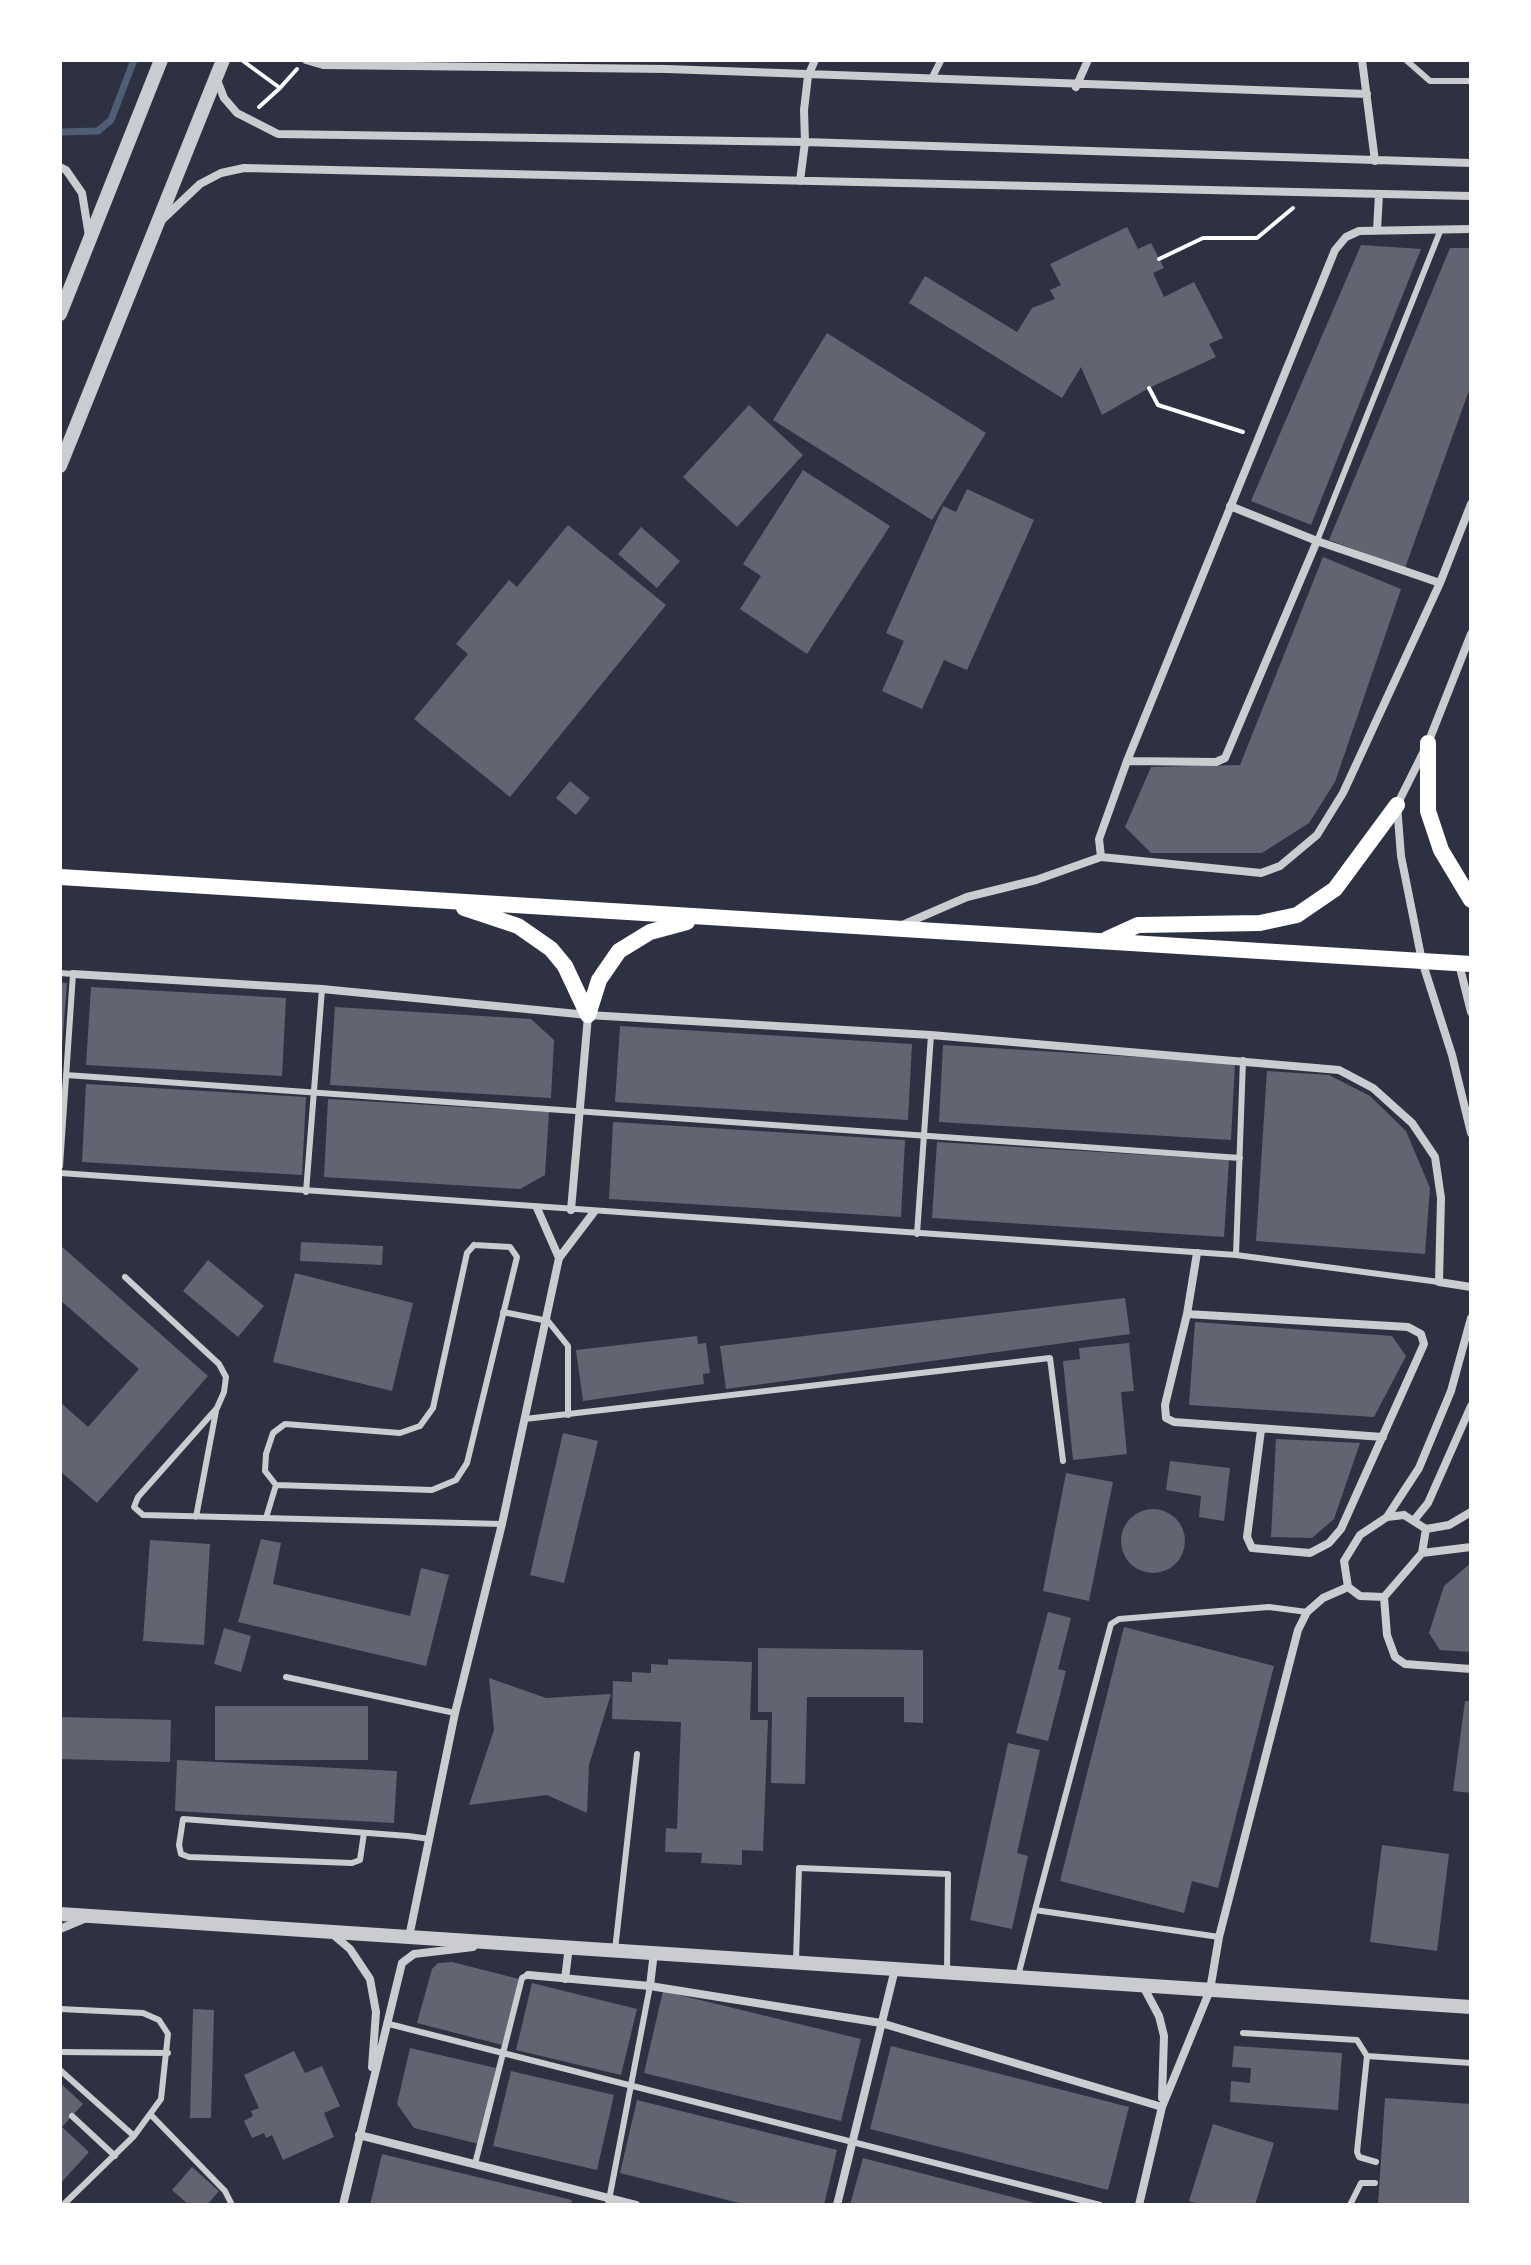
<!DOCTYPE html>
<style>
body{margin:0}
#map{position:relative;width:1531px;height:2265px;overflow:hidden;background:#2d3142;font-family:"Open Sans",sans-serif}
canvas{display:block}
.frame{position:absolute;inset:0;border:62px solid #fff;pointer-events:none}
</style>
<div id="map">
<canvas width="1531" height="2265"></canvas>
<div class="frame"></div>
</div>
<script>
const ctx = document.querySelector('canvas').getContext('2d');
ctx.lineJoin = 'round';
const poly = rows => new Path2D(rows.map(r => 'M' + r).join(''));
function stroke(path, color, width, dash) { ctx.strokeStyle = color; ctx.lineWidth = width; ctx.lineCap = dash ? 'butt' : 'round'; ctx.setLineDash(dash || []); ctx.stroke(path); }
function fillPath(path, color) { ctx.fillStyle = color; ctx.fill(path, 'evenodd'); }
stroke(poly([
 [60,132,98,131,111,120,134,60]
]), '#4f5d75', 7);
fillPath(poly([
 [1127,227,1138,249,1151,243,1164,268,1153,273,1164,297,1194,282,1223,338,1209,344,1216,357,1149,388,1102,415,1081,367,1062,398,909,303,925,276,1017,332,1032,308,1055,299,1050,290,1061,285,1050,264],
 [1361,245,1421,249,1311,525,1251,501],
 [1450,248,1471,248,1471,385,1405,568,1329,540],
 [827,333,986,433,932,520,773,420],
 [749,405,803,455,737,527,683,477],
 [803,470,890,526,807,654,740,609,761,576,743,564],
 [967,489,1034,520,967,670,944,660,922,709,882,691,904,641,886,633,943,506,956,512],
 [568,525,666,605,510,797,414,719,468,654,456,644,509,580,517,587],
 [641,527,680,561,657,588,618,554],
 [1323,557,1401,589,1335,782,1309,823,1262,853,1151,853,1125,827,1151,767,1240,765],
 [570,781,590,798,576,815,556,798],
 [60,982,67,983,62,1047,60,1047],
 [91,987,286,998,282,1076,86,1065],
 [335,1007,531,1019,554,1040,551,1098,330,1085],
 [620,1026,912,1044,908,1120,615,1102],
 [943,1045,1235,1063,1231,1140,939,1122],
 [1267,1071,1329,1075,1370,1096,1406,1131,1430,1188,1425,1254,1256,1241],
 [86,1084,306,1097,302,1175,82,1162],
 [328,1099,549,1112,545,1175,520,1189,324,1177],
 [613,1122,905,1140,901,1217,609,1199],
 [937,1142,1229,1160,1224,1237,932,1218],
 [301,1242,383,1246,382,1265,300,1261],
 [60,1245,208,1376,97,1503,60,1471,60,1402,88,1427,139,1369,60,1300],
 [208,1260,264,1306,238,1337,183,1291],
 [295,1273,413,1303,392,1391,273,1362],
 [1125,1298,1130,1334,726,1389,720,1346],
 [1195,1322,1392,1336,1406,1356,1374,1417,1189,1405],
 [697,1336,698,1344,706,1343,710,1373,703,1374,704,1384,583,1401,576,1350],
 [1129,1343,1134,1391,1121,1392,1127,1454,1073,1460,1063,1361,1080,1359,1079,1348],
 [563,1433,598,1441,564,1583,530,1575],
 [1276,1439,1360,1443,1334,1519,1312,1538,1271,1537],
 [1170,1461,1230,1468,1224,1521,1199,1517,1201,1496,1166,1490],
 [1066,1473,1113,1482,1089,1601,1043,1591],
 '1121 1541a32 32 0 1 1 64 0a32 32 0 1 1-64 0Z',
 [261,1539,281,1543,273,1584,410,1616,421,1568,449,1575,426,1666,238,1622],
 [150,1540,210,1544,204,1645,143,1641],
 [1471,1563,1471,1652,1440,1650,1429,1633,1444,1586],
 [1048,1612,1071,1618,1058,1669,1066,1671,1048,1741,1016,1733],
 [1124,1627,1274,1666,1218,1888,1192,1881,1184,1913,1060,1881],
 [224,1628,251,1636,241,1672,214,1664],
 [758,1648,923,1650,923,1723,904,1722,904,1697,807,1697,805,1784,771,1783,772,1712,758,1712],
 [668,1659,752,1662,750,1720,768,1720,763,1851,742,1850,742,1865,701,1863,702,1853,665,1852,666,1828,677,1829,681,1722,612,1719,613,1681,632,1682,632,1672,651,1673,651,1664,668,1665],
 [489,1678,546,1698,611,1694,589,1765,587,1813,547,1795,469,1805,494,1730],
 [1465,1701,1471,1701,1471,1793,1453,1791],
 [215,1706,368,1706,368,1760,215,1760],
 [60,1717,171,1720,170,1762,60,1759],
 [1008,1743,1040,1750,1017,1853,1028,1856,1012,1929,970,1920],
 [177,1760,397,1771,394,1823,175,1811],
 [1382,1845,1449,1854,1437,1951,1370,1942],
 [452,1962,519,1979,502,2045,417,2023,432,1969,438,1963],
 [532,1983,637,2009,621,2075,516,2050],
 [663,1991,861,2039,841,2121,644,2073],
 [193,2009,214,2010,211,2118,190,2118],
 [891,2046,1129,2107,1108,2190,870,2129],
 [1234,2046,1342,2053,1338,2110,1230,2102,1231,2081,1250,2083,1251,2068,1232,2067],
 [410,2048,496,2068,479,2144,414,2128,397,2104],
 [294,2051,305,2073,322,2066,340,2106,324,2113,334,2137,283,2160,272,2135,266,2138,264,2133,252,2138,244,2121,253,2116,251,2111,259,2108,244,2075],
 [511,2071,614,2095,597,2170,493,2146],
 [60,2083,83,2104,62,2127,89,2152,60,2184],
 [1385,2098,1471,2104,1471,2205,1378,2205],
 [637,2100,837,2150,824,2205,747,2205,620,2173],
 [1213,2124,1274,2143,1255,2205,1202,2205,1189,2201],
 [382,2154,572,2200,571,2205,370,2205],
 [863,2158,1039,2204,1039,2205,850,2205],
 [192,2167,219,2191,207,2205,189,2205,172,2190]
]), '#626471');
stroke(poly([
 [243,61,280,88,259,107],
 [280,88,297,69],
 [1159,259,1203,238,1257,238,1293,208],
 [1149,388,1158,405,1243,432]
]), '#fff', 4);
stroke(poly([
 [1406,60,1430,81,1471,81],
 [1317,541,1441,229],
 [60,973,73,974,60,1166],
 [66,1075,1240,1158],
 [60,1173,1236,1255,1439,1282],
 [306,1192,322,989],
 [917,1234,931,1035],
 [474,1245,510,1247,517,1257,467,1463,456,1480,432,1490,276,1485,265,1471,266,1454,273,1433,285,1424,400,1433,420,1426,433,1408,467,1253,474,1245],
 [1236,1255,1243,1060],
 [125,1277,219,1364,226,1377,224,1392,217,1408,138,1497,134,1507,143,1515,502,1524],
 [503,1312,548,1321,568,1346,568,1415],
 [525,1419,1050,1358,1063,1461],
 [196,1517,216,1411],
 [266,1518,276,1485],
 [286,1677,455,1713],
 [364,1833,360,1860,352,1863,189,1857,181,1854,179,1845,183,1819,408,1836,430,1839],
 [1035,1910,1111,1624,1119,1619,1269,1607,1307,1612],
 [615,1950,637,1754],
 [796,1960,799,1868,948,1874,947,1972],
 [1018,1976,1035,1910,1219,1937],
 [60,2009,143,2013,159,2020,168,2034,161,2099,134,2136,63,2205],
 [389,2024,1100,2205],
 [1243,2033,1357,2040,1367,2056,1357,2152,1359,2157,1376,2162],
 [60,2052,168,2053],
 [1367,2056,1471,2063],
 [60,2070,134,2136],
 [151,2115,225,2191,232,2205],
 [72,2116,115,2156],
 [475,2164,522,1978,528,1975],
 [608,2205,650,1986],
 [1350,2205,1361,2183,1375,2183]
]), '#caccd0', 6);
stroke(poly([
 [932,78,941,60]
]), '#caccd0', 7);
stroke(poly([
 [306,60,323,65,667,69,1367,94],
 [1362,60,1375,161],
 [217,80,224,98,237,113,278,134,805,142,1471,163],
 [1076,87,1088,60],
 [60,167,66,170,82,193,89,236],
 [800,181,805,142,804,110,808,76,815,60],
 [163,219,200,184,221,173,244,168,1471,196],
 [1377,230,1379,194],
 [1230,506,1317,541,1440,583],
 [1471,634,1428,743,1397,805,1401,856,1422,961,1452,1055,1471,1133],
 [1127,761,1216,762,1225,758,1317,541],
 [1101,857,1099,839,1127,761,1335,250,1346,237,1359,231,1471,229],
 [900,926,967,897,1036,880,1101,857,1261,873,1280,866,1317,835,1343,793,1440,583,1471,504],
 [1459,964,1471,1012],
 [73,974,322,989,588,1015,931,1035,1339,1070,1373,1088,1412,1123,1435,1157,1441,1198,1439,1282,1471,1287],
 [537,1208,559,1258],
 [571,1210,588,1016],
 [1197,1253,1187,1314,1165,1405,1166,1418,1174,1422,1383,1437],
 [1187,1314,1408,1327,1421,1334,1424,1344,1341,1529,1329,1543,1310,1553,1252,1548,1247,1537,1261,1430],
 [1404,1515,1426,1529,1422,1553,1384,1597,1360,1596,1348,1587,1344,1561,1360,1535,1387,1517,1404,1515],
 [1387,1517,1419,1468,1451,1391,1471,1318],
 [1415,1519,1428,1503,1471,1406],
 [1426,1529,1449,1525,1471,1512],
 [1422,1553,1471,1547],
 [1384,1597,1387,1635,1395,1657,1405,1664,1471,1669],
 [60,1929,84,1919],
 [330,1932,350,1949,370,1979,376,2012,372,2067],
 [409,1937,455,1713,502,1524,559,1258,594,1212],
 [528,1975,650,1986,881,2023,1162,2107],
 [565,1979,569,1946],
 [650,1986,654,1952],
 [1143,1986,1159,2016,1164,2036,1162,2098],
 [359,2135,636,2205],
 [343,2205,402,1963,414,1954,473,1947],
 [837,2205,895,1969],
 [1139,2205,1162,2107,1210,1990,1219,1937,1298,1630,1307,1612,1323,1598,1348,1587]
]), '#caccd0', 8);
stroke(poly([
 [60,314,161,60],
 [60,466,223,60],
 [60,1914,1471,2007]
]), '#caccd0', 14);
stroke(poly([
 [1428,743,1428,811,1441,850,1471,900],
 [60,877,1471,964],
 [464,908,518,926,551,949,565,966,588,1015],
 [1107,939,1138,925,1260,923,1297,915,1335,889,1397,805],
 [588,1015,599,980,619,951,650,932,687,922]
]), '#fff', 16);
</script>
